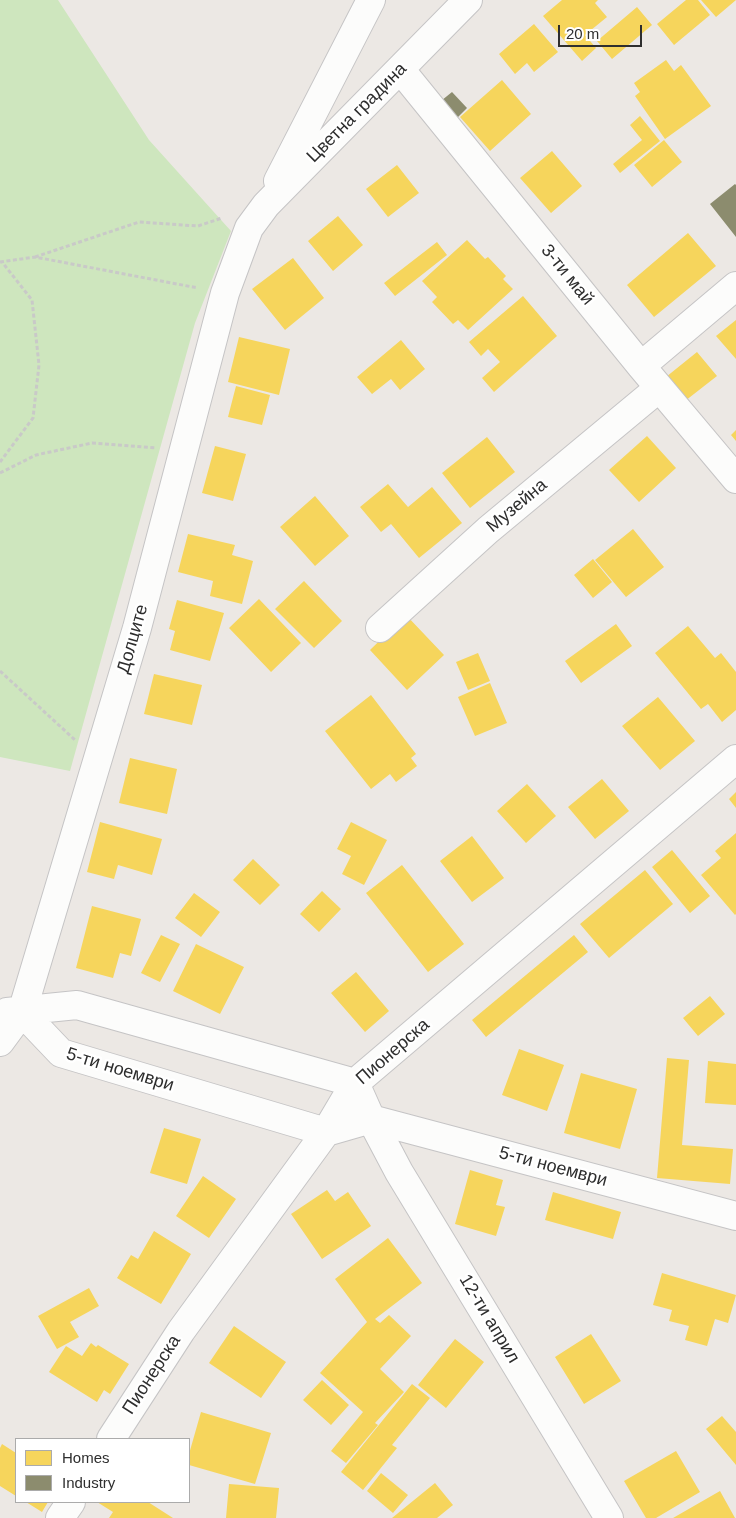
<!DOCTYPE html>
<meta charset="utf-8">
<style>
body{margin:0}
#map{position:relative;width:736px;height:1518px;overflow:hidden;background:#ece8e4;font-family:Helvetica,sans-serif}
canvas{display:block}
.legend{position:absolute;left:15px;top:1438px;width:175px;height:65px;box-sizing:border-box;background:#fff;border:1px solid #ababab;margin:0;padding:6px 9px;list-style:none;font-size:15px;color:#2e2e2e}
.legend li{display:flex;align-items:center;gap:10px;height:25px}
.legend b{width:25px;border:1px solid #ababab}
.scale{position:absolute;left:558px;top:25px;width:84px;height:22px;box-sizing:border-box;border:2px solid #2e2e2e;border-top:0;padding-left:6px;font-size:15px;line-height:18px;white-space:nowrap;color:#2e2e2e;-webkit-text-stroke:4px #fff;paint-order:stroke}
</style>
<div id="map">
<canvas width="736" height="1518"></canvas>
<ul class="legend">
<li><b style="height:14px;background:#f6d55c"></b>Homes</li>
<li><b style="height:14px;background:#8c8c6e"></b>Industry</li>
</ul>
<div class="scale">20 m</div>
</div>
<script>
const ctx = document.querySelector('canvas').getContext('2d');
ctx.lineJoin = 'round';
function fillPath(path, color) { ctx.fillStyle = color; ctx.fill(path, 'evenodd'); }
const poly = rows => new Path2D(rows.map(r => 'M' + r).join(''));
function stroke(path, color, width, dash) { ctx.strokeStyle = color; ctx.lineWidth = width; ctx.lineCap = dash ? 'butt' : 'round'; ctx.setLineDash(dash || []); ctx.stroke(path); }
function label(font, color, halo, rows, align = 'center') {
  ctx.font = font + ' Helvetica,sans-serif'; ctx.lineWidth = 5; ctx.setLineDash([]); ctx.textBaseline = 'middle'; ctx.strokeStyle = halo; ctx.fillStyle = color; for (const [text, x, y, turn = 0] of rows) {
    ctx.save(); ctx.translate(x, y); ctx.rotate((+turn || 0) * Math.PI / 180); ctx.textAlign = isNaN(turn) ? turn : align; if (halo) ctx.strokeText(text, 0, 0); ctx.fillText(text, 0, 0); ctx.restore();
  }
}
fillPath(poly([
 [0,0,58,0,149,140,231,231,195,323,70,771,0,757]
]), '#cee6be');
fillPath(poly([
 [562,0,598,0,595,3,607,17,585,35,596,48,582,61,543,16],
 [686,0,698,0,710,15,674,45,657,24],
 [701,0,736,0,716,17],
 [637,7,652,25,612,59,597,41],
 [534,24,558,52,534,72,527,63,515,74,499,54],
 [666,60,674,71,681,65,711,106,665,139,635,96,640,92,634,83],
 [502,80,531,114,490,151,460,117],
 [640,116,660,141,620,173,613,164,642,140,630,125],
 [664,140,682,162,652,187,634,165],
 [552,151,582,186,551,213,520,178],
 [397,165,419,193,388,217,366,189],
 [338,216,363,245,333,271,308,241],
 [688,233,716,266,654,317,627,285],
 [467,240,485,259,488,257,506,276,503,279,513,289,468,330,458,320,453,324,432,302,437,297,422,281],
 [437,242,447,255,395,296,384,283],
 [293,258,324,298,285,330,252,289],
 [523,296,557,336,494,392,482,378,500,362,488,349,481,356,469,342],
 [736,320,736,359,716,336],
 [239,337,290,349,279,395,228,382],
 [401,340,425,369,400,390,391,379,372,394,357,377],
 [697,352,717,376,685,401,666,377],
 [236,386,270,395,262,425,228,417],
 [736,430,736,441,731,435],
 [647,436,676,468,639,502,609,470],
 [487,437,515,472,470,508,442,473],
 [215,446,246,454,233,501,202,493],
 [388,484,408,507,432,487,462,523,419,558,391,524,381,532,360,507],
 [315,496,349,536,315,566,280,527],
 [633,529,664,567,626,597,595,560],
 [188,534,235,545,232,555,253,561,242,604,210,596,213,581,178,572],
 [593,559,612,582,593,598,574,575],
 [304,581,342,621,314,648,275,609],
 [259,599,301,643,271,672,229,628],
 [177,600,224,613,210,661,170,650,175,631,169,629],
 [406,615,444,655,407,690,370,650],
 [616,624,632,646,581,683,565,661],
 [688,626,715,658,721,653,736,672,736,710,722,722,708,704,701,709,655,653],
 [478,653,490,681,468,690,456,662],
 [154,674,202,685,192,725,144,714],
 [490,683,507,723,475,736,458,697],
 [371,695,416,754,411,758,417,766,396,782,390,774,371,789,325,731],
 [658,697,695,741,660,770,622,726],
 [130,758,177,769,167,814,119,803],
 [602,779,629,811,595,839,568,807],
 [527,784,556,816,526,843,497,811],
 [736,792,736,808,729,799],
 [100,822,162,839,152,875,118,865,114,879,87,872],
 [351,822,387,840,364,885,342,874,351,856,337,849],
 [736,833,736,914,735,915,701,875,721,858,715,851],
 [472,836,504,878,472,902,440,861],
 [672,850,710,896,690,913,652,867],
 [253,859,280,885,260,905,233,880],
 [402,865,464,944,428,972,366,893],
 [645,870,673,904,609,958,580,924],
 [322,891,341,909,319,932,300,914],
 [194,893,220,912,201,937,175,918],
 [92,906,141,919,131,956,120,953,113,978,76,968],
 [161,935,180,944,160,982,141,973],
 [574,935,588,952,486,1037,472,1020],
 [196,944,244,967,220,1014,173,991],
 [356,972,389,1011,365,1032,331,993],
 [710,996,725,1014,698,1036,683,1018],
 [519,1049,564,1065,547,1111,502,1095],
 [667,1058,689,1060,682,1145,733,1149,730,1184,657,1178],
 [708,1061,736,1064,736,1105,705,1103],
 [581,1073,637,1089,620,1149,564,1133],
 [164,1128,201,1139,187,1184,150,1173],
 [470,1170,503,1180,496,1205,505,1207,496,1236,455,1224],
 [203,1176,236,1199,209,1238,176,1216],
 [327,1190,335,1201,348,1192,371,1226,322,1259,291,1214],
 [553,1192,621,1212,613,1239,545,1220],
 [154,1231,191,1254,161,1304,117,1278,131,1255,138,1259],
 [388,1238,422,1283,375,1319,380,1323,389,1315,411,1336,380,1369,404,1392,375,1423,378,1425,346,1463,331,1451,363,1412,320,1373,367,1322,335,1279],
 [662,1273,736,1295,728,1323,715,1319,707,1346,685,1340,689,1326,669,1321,672,1310,653,1305],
 [89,1288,99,1306,70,1322,79,1337,57,1349,38,1316],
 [234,1326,286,1362,261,1398,209,1363],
 [591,1334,621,1381,584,1404,555,1357],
 [455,1339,484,1362,446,1408,418,1385],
 [91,1343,96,1347,98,1345,129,1364,110,1394,104,1390,97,1402,49,1372,66,1346,82,1356],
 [322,1380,349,1405,331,1425,303,1400],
 [412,1384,430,1398,392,1445,397,1448,363,1490,341,1472],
 [201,1412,271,1433,255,1484,189,1465,189,1454],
 [722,1416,736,1432,736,1465,706,1429],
 [2,1444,16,1453,16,1496,0,1486,0,1448],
 [676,1451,700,1492,656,1518,646,1518,624,1481],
 [381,1473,408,1495,393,1513,367,1491],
 [435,1483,453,1505,437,1518,392,1518],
 [229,1484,279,1488,276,1518,226,1518],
 [720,1491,735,1518,673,1518],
 [26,1502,48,1502,42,1512],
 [97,1502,148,1502,173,1518,109,1518,113,1512]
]), '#f6d55c');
fillPath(poly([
 [452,92,467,108,452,123,436,105],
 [735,184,736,185,736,237,710,204]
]), '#8c8c6e');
const minor = poly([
 [400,69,641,366,736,479],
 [278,181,371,0],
 [641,366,736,286],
 [380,628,488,530,659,388],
 [7,1012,77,1005,355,1083,371,1119,399,1172,609,1518],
 [22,1012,61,1053,326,1132,371,1119,736,1216],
 [0,1042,22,1012,137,628,225,293,249,228,266,205,468,0],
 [111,1439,181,1331,326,1132,355,1083,736,759],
 [60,1518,71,1502]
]);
stroke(minor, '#c5c4c5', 30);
stroke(poly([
 [35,257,139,222,198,226,222,218],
 [0,262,35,257,198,288],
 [0,462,33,418,39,365,32,300,2,262],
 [0,473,36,455,92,443,156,448],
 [0,671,75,740]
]), '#c9c9c8', 3, [4, 2.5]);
stroke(minor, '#fcfcfb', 28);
label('18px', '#2e2e2e', '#fff', [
 ["Цветна градина",357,113,-45],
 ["3-ти май",567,275,51],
 ["Музейна",517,506,-40],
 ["Долците",133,639,-74],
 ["Пионерска",393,1052,-41],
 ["5-ти ноември",120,1070,17],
 ["5-ти ноември",553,1167,15],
 ["12-ти април",489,1319,59],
 ["Пионерска",152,1375,-57]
]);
</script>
